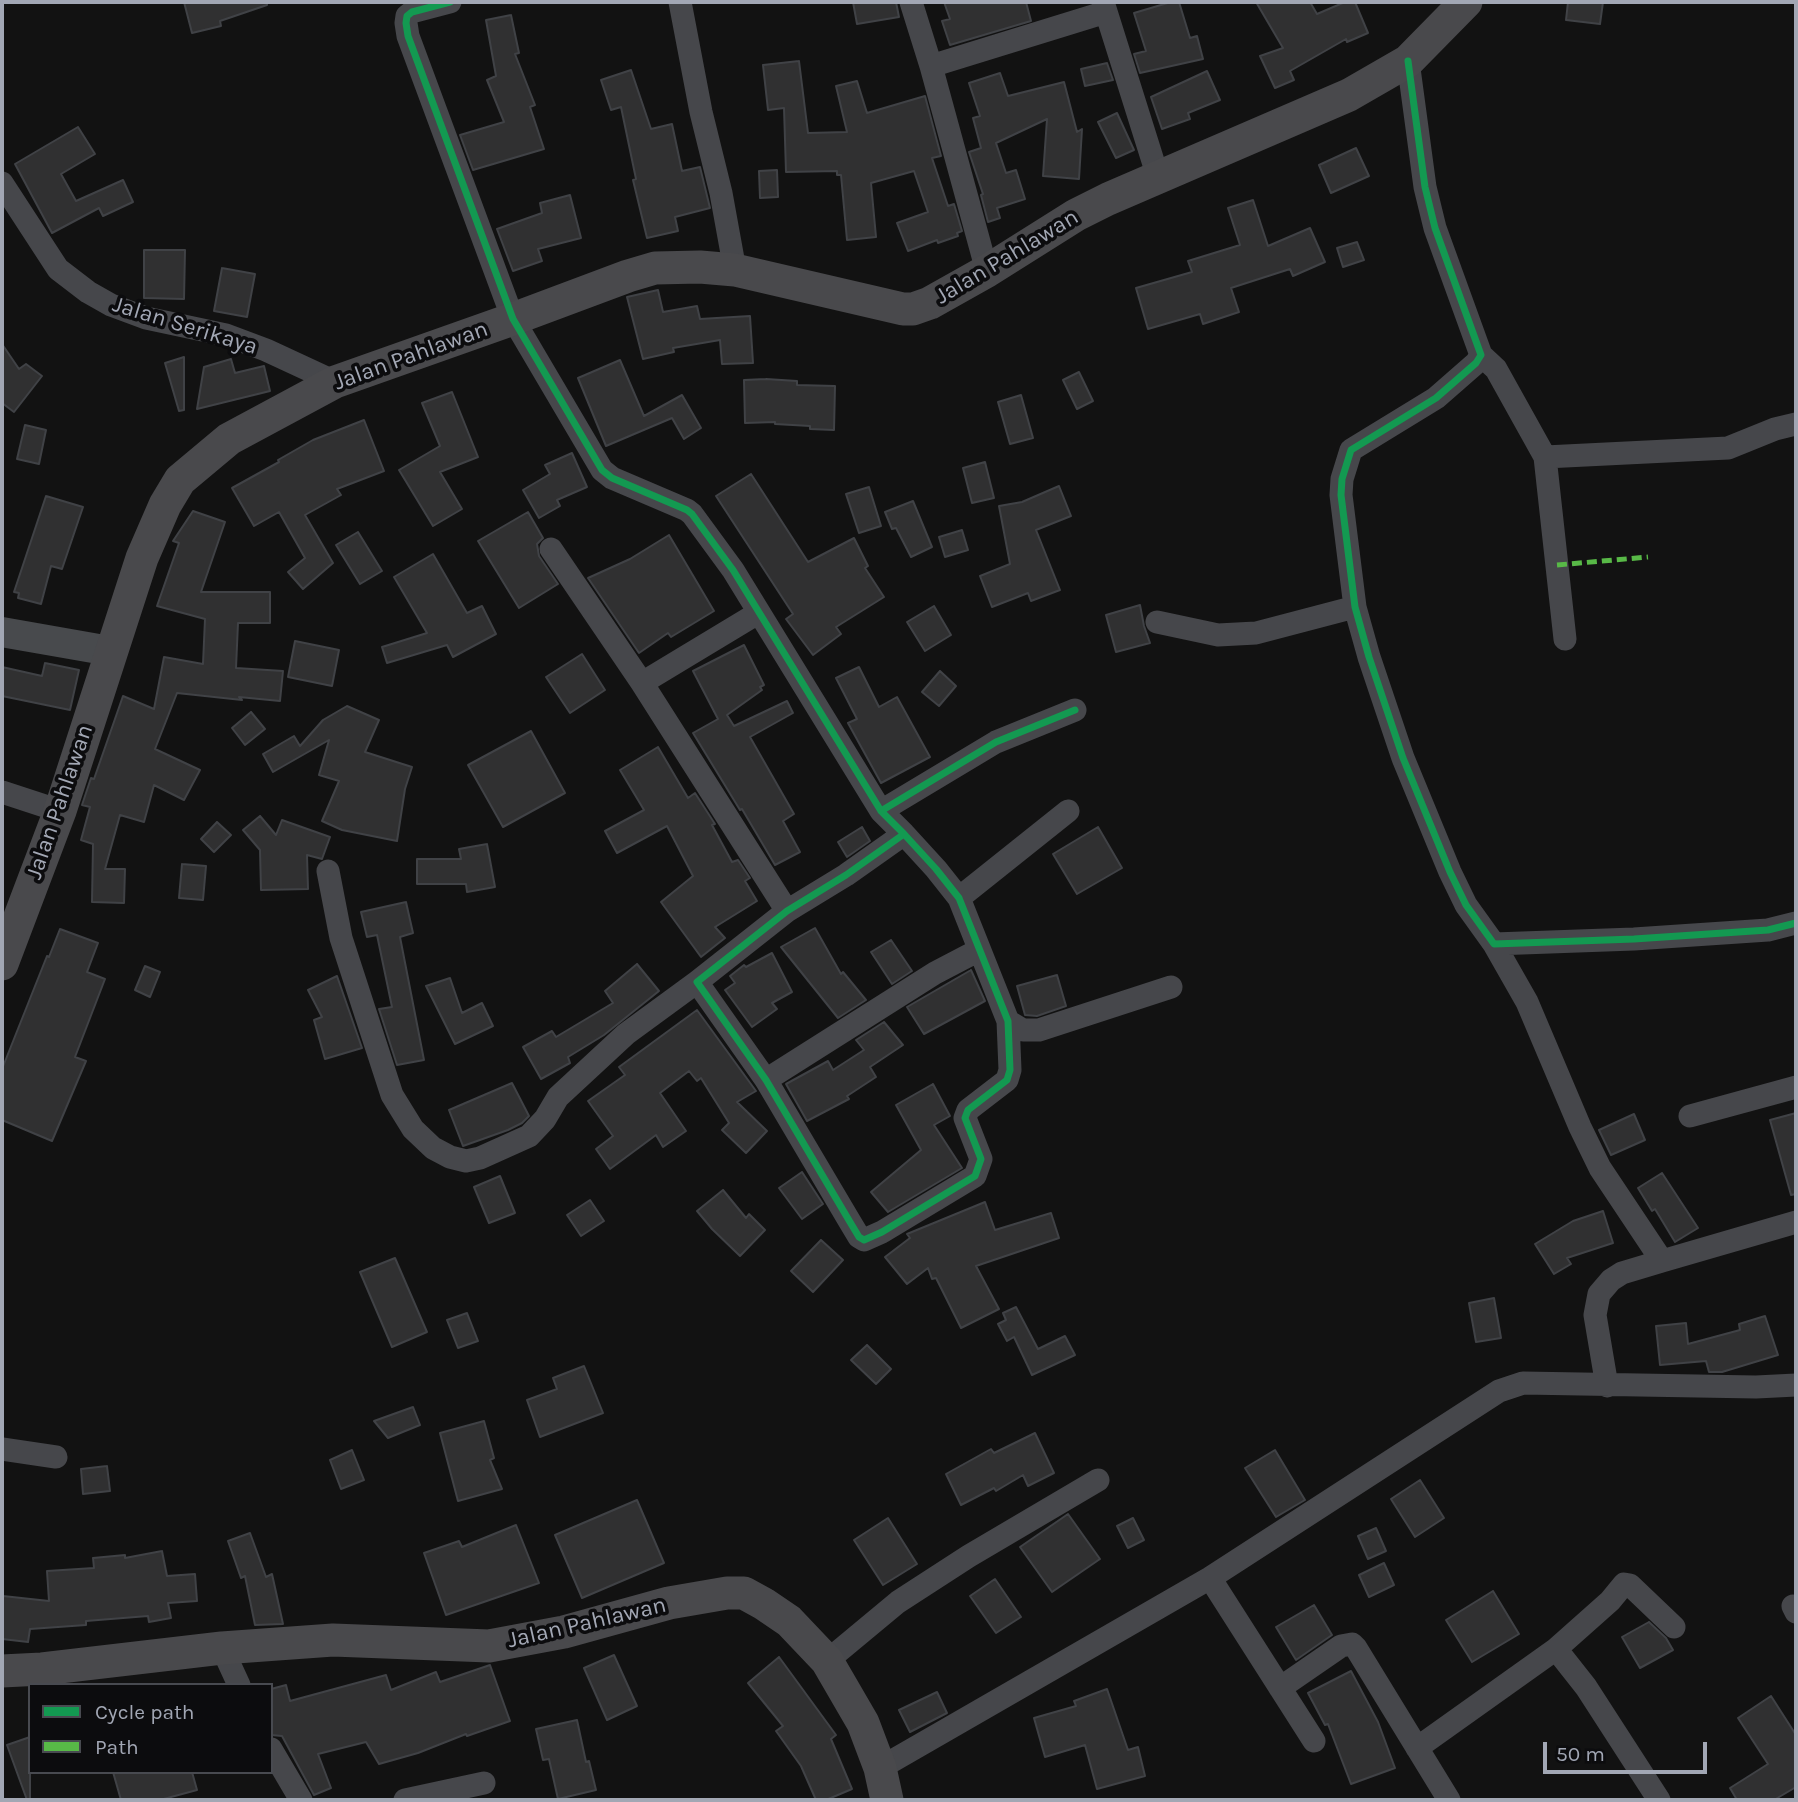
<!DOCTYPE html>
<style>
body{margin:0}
#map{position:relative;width:1798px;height:1802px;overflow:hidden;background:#121212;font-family:Karla,sans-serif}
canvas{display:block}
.frame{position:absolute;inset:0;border:4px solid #a2a7b4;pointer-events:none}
.legend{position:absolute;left:28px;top:1683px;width:245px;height:91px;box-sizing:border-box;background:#0c0c0e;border:2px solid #484a50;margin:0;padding:9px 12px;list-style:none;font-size:21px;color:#a2a7b4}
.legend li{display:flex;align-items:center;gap:14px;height:35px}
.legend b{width:35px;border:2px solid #484a50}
.scale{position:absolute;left:1543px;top:1742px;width:164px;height:32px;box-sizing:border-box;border:4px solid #a2a7b4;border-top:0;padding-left:9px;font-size:21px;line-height:24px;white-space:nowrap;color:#a2a7b4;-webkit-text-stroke:5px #0c0c0e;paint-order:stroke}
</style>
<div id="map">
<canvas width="1798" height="1802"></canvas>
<div class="frame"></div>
<ul class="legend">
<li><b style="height:9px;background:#139951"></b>Cycle path</li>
<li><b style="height:9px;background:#58b947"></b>Path</li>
</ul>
<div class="scale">50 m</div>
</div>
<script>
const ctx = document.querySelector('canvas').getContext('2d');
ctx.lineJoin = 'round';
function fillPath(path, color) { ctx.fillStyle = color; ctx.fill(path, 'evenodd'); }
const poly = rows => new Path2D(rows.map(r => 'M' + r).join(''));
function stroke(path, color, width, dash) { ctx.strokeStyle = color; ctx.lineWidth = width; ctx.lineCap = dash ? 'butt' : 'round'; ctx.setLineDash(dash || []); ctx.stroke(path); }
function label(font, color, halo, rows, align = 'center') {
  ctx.font = font + ' Karla,sans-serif'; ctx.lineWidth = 7; ctx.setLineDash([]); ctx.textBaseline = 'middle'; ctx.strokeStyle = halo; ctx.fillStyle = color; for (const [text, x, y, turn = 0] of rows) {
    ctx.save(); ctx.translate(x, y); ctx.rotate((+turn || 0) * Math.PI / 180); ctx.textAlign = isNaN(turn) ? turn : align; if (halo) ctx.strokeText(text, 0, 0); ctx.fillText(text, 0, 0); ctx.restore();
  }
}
const building = poly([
 [184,2,267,2,267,5,220,21,221,26,192,33,184,2],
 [853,2,896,2,899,17,857,24,853,2],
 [944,2,1026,2,1031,21,950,45,942,21,950,19,944,2],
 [1171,2,1179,2,1190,38,1197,36,1203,59,1140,73,1134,54,1146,51,1134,13,1171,2],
 [1256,2,1310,2,1317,14,1345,2,1355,2,1368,33,1347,42,1346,39,1290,71,1294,80,1275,88,1260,56,1283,48,1256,2],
 [1568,2,1603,2,1600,24,1566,20,1568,2],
 [511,15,519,53,515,54,535,105,530,107,544,149,473,170,460,135,504,122,487,80,496,76,486,20,511,15],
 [799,61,808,133,847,132,836,86,857,81,867,113,925,96,941,156,932,158,948,206,954,204,962,231,957,233,958,236,938,243,937,240,908,251,897,223,928,212,914,171,871,183,876,237,847,240,841,175,837,175,837,171,786,172,784,108,768,110,763,65,799,61],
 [1107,63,1113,80,1085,86,1081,69,1107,63],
 [631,70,651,129,672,124,682,171,700,167,710,208,675,217,678,231,647,238,633,180,636,179,621,107,611,110,601,80,631,70],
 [1207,71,1220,100,1188,113,1190,119,1162,129,1151,97,1207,71],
 [1000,73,1008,96,1064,82,1077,132,1082,129,1079,179,1043,176,1047,119,996,143,1006,173,1016,170,1025,199,997,208,1000,218,988,222,981,195,983,194,969,152,981,148,973,118,980,116,969,83,1000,73],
 [1117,113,1134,150,1116,158,1098,122,1117,113],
 [78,127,95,154,61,174,76,201,123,180,133,202,103,216,99,208,52,233,15,164,78,127],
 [1356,148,1369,176,1331,193,1319,165,1356,148],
 [777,170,778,197,760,198,759,171,777,170],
 [570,195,581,238,538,249,542,261,513,271,497,229,542,213,540,203,570,195],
 [1253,200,1268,246,1310,228,1325,262,1293,276,1290,269,1231,288,1239,312,1203,324,1200,314,1148,329,1136,288,1192,272,1188,261,1240,245,1228,208,1253,200],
 [1357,242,1364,260,1343,267,1337,248,1357,242],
 [144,250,185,250,184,299,144,298,144,250],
 [222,268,255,274,247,317,214,311,222,268],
 [658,290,663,312,697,306,700,319,750,316,753,363,722,364,720,340,673,348,674,352,643,359,627,297,658,290],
 [2,344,19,369,26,364,42,376,14,412,2,403,2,344],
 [184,357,184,410,179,411,165,363,184,357],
 [231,359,235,373,264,366,270,391,197,409,204,367,231,359],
 [620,360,644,416,682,395,701,428,684,439,672,418,606,446,578,378,620,360],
 [1079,372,1093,401,1077,409,1063,380,1079,372],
 [766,379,797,381,797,385,835,386,834,430,810,429,810,426,775,424,775,422,745,423,744,380,766,379],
 [452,392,478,457,440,472,462,509,433,526,399,470,440,446,422,403,452,392],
 [1021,395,1033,438,1010,444,998,402,1021,395],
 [364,420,384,471,337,489,341,495,305,515,333,563,303,589,288,572,305,558,279,512,254,526,232,488,279,462,278,460,313,440,364,420],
 [25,425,46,430,39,464,17,459,25,425],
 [572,453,587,487,557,500,560,506,539,518,523,490,550,474,545,465,572,453],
 [985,462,994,498,972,503,963,468,985,462],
 [751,474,808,562,854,538,868,566,865,568,884,597,836,627,841,634,813,655,786,619,793,614,716,496,751,474],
 [1059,486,1071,516,1036,530,1060,590,1031,601,1028,593,992,607,980,576,1010,564,999,506,1022,502,1059,486],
 [869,487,881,526,859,533,846,494,869,487],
 [46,496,83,507,62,569,51,566,41,604,18,598,19,593,14,592,46,496],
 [913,501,932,547,911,557,896,528,892,529,885,512,913,501],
 [193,511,225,522,201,592,270,592,270,623,238,623,236,668,283,671,280,701,239,697,242,700,177,693,155,749,200,770,184,800,154,785,144,822,120,815,105,869,125,869,124,903,92,902,93,844,81,840,90,807,82,805,91,778,94,779,123,696,154,709,164,657,203,664,205,619,157,606,179,543,173,541,193,511],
 [528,512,543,538,537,544,539,556,558,584,519,608,478,541,528,512],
 [962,530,968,550,945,557,939,537,962,530],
 [358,532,382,571,360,584,336,545,358,532],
 [669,535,714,611,671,637,668,633,639,653,588,578,630,559,669,535],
 [433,554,467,613,482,606,496,634,453,657,447,645,387,663,382,647,427,633,394,577,433,554],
 [1140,605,1144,626,1150,643,1116,652,1106,615,1140,605],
 [934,606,951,635,925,651,907,622,934,606],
 [295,641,339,650,332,686,288,677,295,641],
 [744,645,764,685,760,687,762,690,727,715,734,726,787,701,793,713,750,737,794,814,783,821,800,852,775,865,742,809,740,810,693,733,718,719,693,671,744,645],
 [582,654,605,690,570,713,546,677,582,654],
 [45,663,79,670,70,710,2,696,2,667,42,676,45,663],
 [859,667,879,707,897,697,930,757,881,783,848,723,857,719,836,678,859,667],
 [940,671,956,686,939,706,922,692,940,671],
 [347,706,379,720,365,752,412,767,405,789,397,841,342,830,322,821,339,781,319,775,329,740,273,772,263,754,294,736,300,746,323,720,347,706],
 [251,712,265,729,245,745,232,728,251,712],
 [531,731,565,793,503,827,468,765,531,731],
 [658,747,688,798,695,793,715,824,712,825,732,862,738,860,750,878,745,881,757,901,715,927,725,938,701,957,661,902,693,876,667,826,617,853,605,831,644,810,620,770,658,747],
 [260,816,276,835,282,820,330,837,322,859,307,855,308,889,261,890,260,850,243,830,260,816],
 [217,822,231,835,214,852,201,839,217,822],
 [862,827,870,841,847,857,838,842,862,827],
 [1098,827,1122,868,1077,894,1053,854,1098,827],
 [487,844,495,887,467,892,466,884,417,884,417,859,461,859,459,849,487,844],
 [182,864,206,866,203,900,179,898,182,864],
 [406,902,413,933,400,937,424,1060,397,1065,379,1009,392,1007,377,935,367,937,361,912,406,902],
 [815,928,841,974,843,972,866,1000,838,1018,781,947,815,928],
 [60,929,98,943,87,972,105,979,75,1057,86,1061,52,1141,2,1120,2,1069,47,956,49,957,60,929],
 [891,940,912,971,892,984,871,952,891,940],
 [772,953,792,992,772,1003,777,1009,752,1027,725,990,735,983,730,976,744,965,746,967,772,953],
 [637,964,659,991,604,1035,568,1057,570,1063,541,1079,523,1047,552,1031,556,1037,613,1003,605,991,637,964],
 [145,966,160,972,150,997,135,990,145,966],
 [971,970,985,1001,924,1034,907,1007,971,970],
 [1057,975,1066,1006,1037,1016,1025,1015,1017,986,1057,975],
 [337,976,362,1048,325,1059,314,1020,322,1017,308,990,337,976],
 [450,978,462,1013,482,1003,493,1026,455,1044,426,986,450,978],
 [697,1010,756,1091,737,1102,767,1131,746,1153,722,1130,729,1123,701,1078,697,1081,689,1071,660,1093,686,1131,663,1147,656,1135,610,1169,596,1149,613,1136,588,1101,625,1075,619,1067,697,1010],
 [884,1022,903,1045,870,1067,876,1077,847,1096,849,1099,807,1121,786,1084,828,1061,833,1070,864,1050,856,1040,884,1022],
 [512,1083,529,1116,522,1123,508,1130,463,1146,449,1110,512,1083],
 [933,1084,950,1116,934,1125,962,1168,888,1212,871,1192,921,1150,896,1105,933,1084],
 [1796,1113,1796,1194,1791,1195,1770,1120,1796,1113],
 [1634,1114,1645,1140,1611,1155,1599,1130,1634,1114],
 [802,1172,823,1204,802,1219,779,1188,802,1172],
 [1662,1173,1698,1228,1675,1242,1655,1209,1652,1211,1638,1188,1662,1173],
 [500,1176,515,1213,489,1223,474,1187,500,1176],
 [723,1190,746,1218,749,1214,765,1230,740,1256,712,1229,697,1211,723,1190],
 [590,1200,604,1221,581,1236,567,1215,590,1200],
 [985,1202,995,1230,1051,1213,1059,1238,976,1266,999,1309,961,1328,936,1278,932,1279,928,1268,907,1284,885,1257,910,1238,907,1234,985,1202],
 [1603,1211,1613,1243,1567,1258,1571,1264,1554,1274,1535,1244,1573,1221,1603,1211],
 [821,1240,843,1260,813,1292,791,1271,821,1240],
 [395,1258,427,1332,392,1347,360,1272,395,1258],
 [1494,1298,1501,1338,1476,1342,1469,1303,1494,1298],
 [1016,1307,1038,1349,1065,1336,1075,1355,1032,1375,1014,1337,1007,1341,998,1324,1006,1320,1003,1313,1016,1307],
 [467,1313,478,1341,458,1348,447,1320,467,1313],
 [1765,1316,1778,1355,1722,1372,1709,1372,1706,1361,1660,1365,1656,1326,1686,1323,1688,1344,1740,1330,1739,1324,1765,1316],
 [867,1345,891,1369,876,1384,851,1360,867,1345],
 [584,1366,603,1413,540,1437,527,1400,557,1389,553,1378,584,1366],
 [413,1407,420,1425,388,1438,374,1421,413,1407],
 [484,1421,494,1458,490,1460,502,1489,458,1501,440,1433,484,1421],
 [1035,1433,1054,1473,1028,1486,1023,1475,996,1491,994,1488,961,1505,946,1474,991,1449,994,1453,1035,1433],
 [352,1450,364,1480,341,1489,330,1460,352,1450],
 [1275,1450,1305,1500,1276,1517,1245,1468,1275,1450],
 [107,1466,110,1491,83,1494,81,1469,107,1466],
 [1420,1480,1444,1518,1415,1537,1391,1499,1420,1480],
 [637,1500,664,1563,582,1598,555,1535,637,1500],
 [1068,1514,1100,1559,1052,1592,1020,1547,1068,1514],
 [888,1518,917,1564,883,1585,854,1540,888,1518],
 [1133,1518,1144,1540,1128,1548,1117,1526,1133,1518],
 [516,1525,539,1583,446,1615,424,1553,459,1541,462,1547,516,1525],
 [1376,1528,1386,1551,1368,1559,1358,1536,1376,1528],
 [250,1533,266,1577,272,1574,283,1624,255,1625,245,1576,241,1578,228,1541,250,1533],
 [162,1551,167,1576,195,1574,197,1601,168,1603,171,1618,149,1622,148,1616,86,1621,86,1625,30,1629,28,1642,2,1639,3,1596,49,1601,47,1571,94,1568,93,1558,125,1555,125,1558,162,1551],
 [1384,1563,1394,1585,1369,1597,1359,1575,1384,1563],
 [995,1579,1021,1617,996,1633,970,1596,995,1579],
 [1493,1591,1519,1634,1472,1662,1446,1620,1493,1591],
 [1314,1605,1332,1635,1296,1660,1276,1627,1314,1605],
 [1649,1622,1666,1638,1673,1650,1640,1668,1622,1637,1649,1622],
 [614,1655,637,1706,607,1720,584,1668,614,1655],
 [779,1657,836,1735,831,1739,852,1789,826,1800,816,1800,801,1766,776,1731,783,1726,748,1683,779,1657],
 [490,1665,510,1721,467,1736,466,1734,418,1753,379,1764,366,1742,318,1754,331,1788,314,1795,282,1736,271,1735,271,1689,286,1685,290,1701,386,1675,391,1690,436,1672,440,1682,490,1665],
 [1351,1671,1378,1722,1395,1768,1351,1784,1328,1724,1325,1725,1308,1693,1351,1671],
 [1107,1689,1128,1750,1138,1747,1145,1776,1097,1789,1085,1745,1045,1757,1034,1718,1076,1706,1074,1701,1107,1689],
 [937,1692,947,1713,910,1732,899,1710,937,1692],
 [1771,1696,1796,1735,1796,1787,1774,1800,1737,1800,1730,1788,1768,1764,1738,1718,1771,1696],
 [577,1720,586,1762,589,1761,596,1790,558,1799,549,1759,543,1760,536,1729,577,1720],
 [30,1737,30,1800,27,1800,7,1745,30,1737],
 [113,1772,192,1772,197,1790,160,1800,121,1800,113,1772]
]);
fillPath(building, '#303031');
stroke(building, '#404246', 2);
stroke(poly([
 [450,2,412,12,407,16,406,23,408,36,513,319,602,470,612,478,687,510,692,514,733,570,881,811,996,742,1075,710],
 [680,2,701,112,721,193,735,270],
 [911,2,931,66,987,271],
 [1103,2,1158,177],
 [1408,61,1425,187,1435,228,1481,355,1476,363,1436,398,1351,450,1342,479,1341,495,1355,607,1369,657,1403,758,1450,872,1466,905,1494,944,1634,939,1768,930,1796,923],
 [931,66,1106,12],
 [2,183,58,269,88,292,111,305,146,318,226,335,266,350,335,382],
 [1481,355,1496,369,1545,457,1565,639],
 [1545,457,1728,448,1775,429,1796,424],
 [551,549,642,683,787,911],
 [1157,622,1218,635,1256,633,1355,607],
 [642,683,758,613],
 [2,792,60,811],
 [881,811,904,834,936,869,959,898,1008,1021,1010,1070,1007,1080,968,1110,965,1118,981,1159,975,1176,882,1232,864,1240,859,1237,850,1222,766,1080,697,982,787,911,846,875,904,834],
 [328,871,341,938,392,1095,413,1129,433,1148,450,1157,466,1161,480,1158,529,1136,545,1119,558,1097,626,1034,697,982],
 [959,898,1068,811],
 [1494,944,1527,1002,1580,1127,1600,1168,1662,1261,1622,1273,1611,1280,1599,1294,1595,1315,1607,1386],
 [1008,1021,1023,1030,1039,1030,1171,987],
 [766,1080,935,973,979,950],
 [1690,1116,1796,1087],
 [1662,1261,1796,1222],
 [2,1449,56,1457],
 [1210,1578,1314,1741],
 [1793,1606,1796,1612],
 [222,1648,239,1685],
 [1556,1649,1586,1687,1659,1800],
 [827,1661,898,1602,969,1556,1098,1480],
 [1280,1688,1341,1646,1352,1644,1356,1648,1449,1800],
 [1417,1748,1556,1649,1610,1601,1624,1584,1630,1585,1674,1627],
 [271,1749,301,1800],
 [880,1768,1210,1578,1499,1391,1523,1383,1756,1387,1796,1385],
 [405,1800,484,1783]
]), '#46474b', 23);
stroke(poly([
 [2,632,110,651]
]), '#484a4d', 30);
stroke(poly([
 [2,964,60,811,142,558,165,505,180,480,229,439,335,382,513,319,628,276,655,268,700,267,735,270,903,309,913,309,930,303,987,271,1076,215,1108,199,1349,95,1408,61,1466,2],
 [2,1671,42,1669,222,1648,333,1640,489,1646,564,1632,669,1603,727,1593,744,1593,764,1604,789,1621,827,1661,863,1723,880,1768,887,1800]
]), '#49494c', 33);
stroke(poly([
 [1557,565,1648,557]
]), '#58b947', 5, [10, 5]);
stroke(poly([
 [450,2,412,12,407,16,406,23,408,36,513,319,602,470,612,478,687,510,692,514,733,570,881,811,996,742,1075,710],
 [1408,61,1425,187,1435,228,1481,355,1476,363,1436,398,1351,450,1342,479,1341,495,1355,607,1369,657,1403,758,1450,872,1466,905,1494,944,1634,939,1768,930,1796,923],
 [881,811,904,834,936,869,959,898,1008,1021,1010,1070,1007,1080,968,1110,965,1118,981,1159,975,1176,882,1232,864,1240,859,1237,850,1222,766,1080,697,982,787,911,846,875,904,834]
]), '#139951', 7);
label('23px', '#a2a7b4', '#0c0c0e', [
 ["Jalan Pahlawan",1007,257,-31],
 ["Jalan Serikaya",185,326,17],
 ["Jalan Pahlawan",411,356,-20],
 ["Jalan Pahlawan",60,802,-71],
 ["Jalan Pahlawan",587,1623,-13]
]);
</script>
